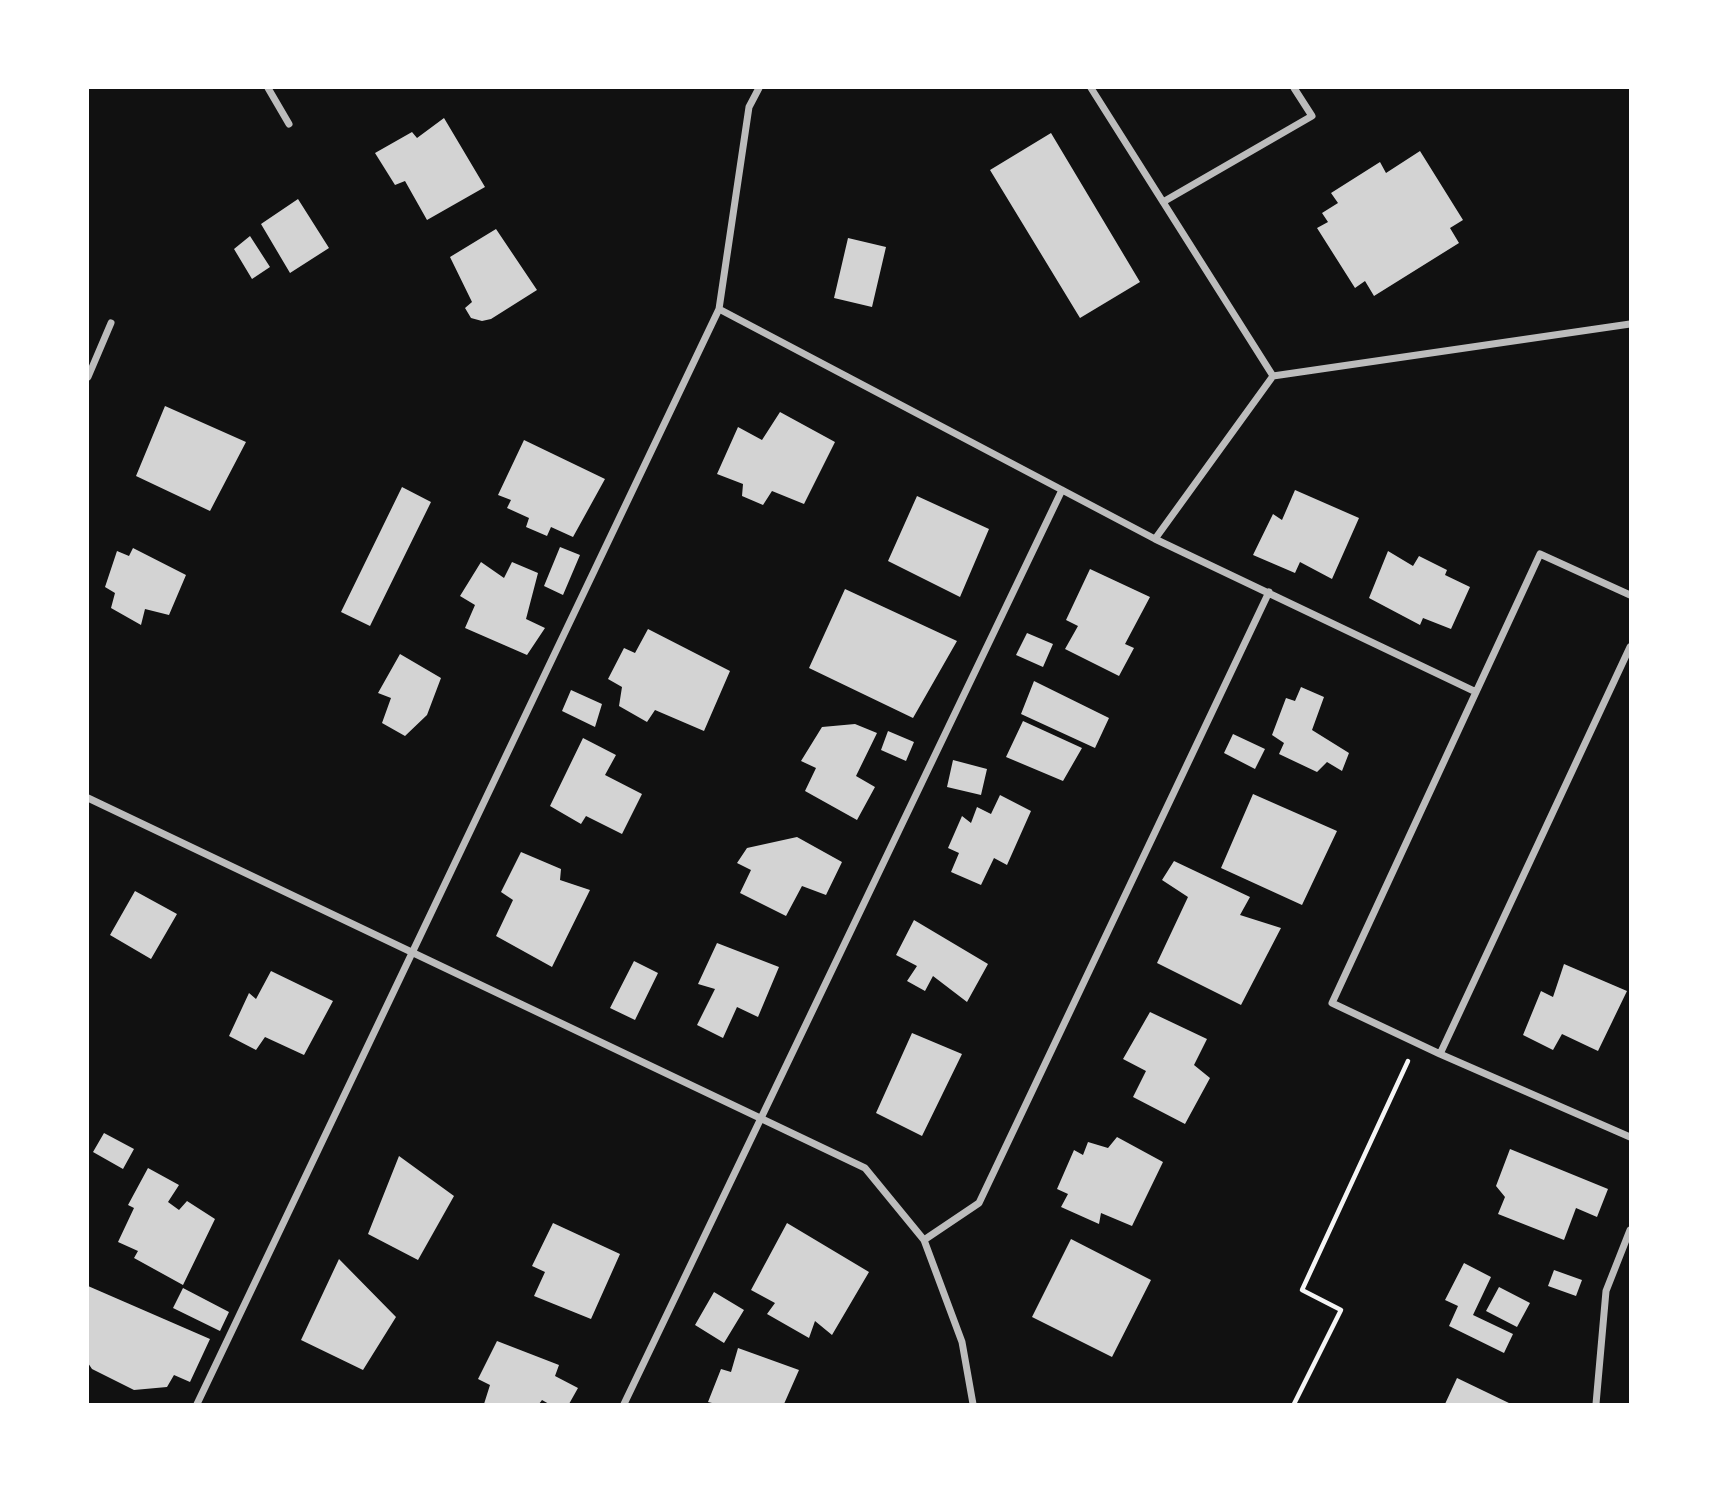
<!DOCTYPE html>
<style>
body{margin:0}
#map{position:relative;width:1718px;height:1492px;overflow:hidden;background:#111;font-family:"Roboto Condensed",sans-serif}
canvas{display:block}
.frame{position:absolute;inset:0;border:89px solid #fff;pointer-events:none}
</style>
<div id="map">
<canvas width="1718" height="1492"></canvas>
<div class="frame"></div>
</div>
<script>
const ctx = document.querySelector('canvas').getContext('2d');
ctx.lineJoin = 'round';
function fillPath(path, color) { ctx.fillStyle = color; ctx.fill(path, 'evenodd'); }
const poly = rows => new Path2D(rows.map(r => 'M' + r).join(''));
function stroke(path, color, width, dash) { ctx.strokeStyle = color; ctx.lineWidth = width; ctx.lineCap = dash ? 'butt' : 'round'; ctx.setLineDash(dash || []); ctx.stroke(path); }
fillPath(poly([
 [444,118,485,187,427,220,405,181,395,185,375,153,412,132,417,138],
 [1051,133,1140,282,1080,318,990,170],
 [1420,151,1463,220,1450,228,1459,243,1374,296,1365,281,1355,288,1317,228,1328,222,1322,213,1338,203,1331,193,1380,162,1386,173],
 [298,199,329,248,290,273,261,224],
 [496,229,537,290,491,319,482,321,471,318,465,308,472,302,450,257],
 [250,236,270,267,252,279,234,249],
 [848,238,886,247,872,307,834,298],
 [165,406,246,442,210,511,136,476],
 [780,412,835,442,804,504,772,491,763,505,742,496,743,484,717,474,738,427,762,440],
 [524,440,605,479,573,537,551,527,547,536,526,527,529,518,507,508,511,500,498,495],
 [402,487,431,502,370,626,341,612],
 [1295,490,1359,518,1332,579,1300,562,1295,573,1253,555,1273,514,1282,520],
 [917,496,989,529,960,597,888,561],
 [560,547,580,555,563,595,544,586],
 [133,548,186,575,169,615,145,609,141,625,111,608,115,593,105,587,117,551,129,556],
 [1388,551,1413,566,1419,556,1447,570,1445,575,1470,587,1451,629,1423,618,1420,625,1369,598],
 [481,562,504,578,512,562,538,573,526,619,545,628,527,655,465,628,475,605,460,596],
 [1090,569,1150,597,1125,644,1134,648,1119,676,1065,649,1078,626,1066,620],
 [845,589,957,641,913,718,809,668],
 [648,629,730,671,704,731,655,710,647,722,619,706,622,687,608,679,624,648,635,653],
 [1027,633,1053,644,1043,667,1016,655],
 [400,654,441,678,427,715,405,736,382,723,391,698,378,693],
 [1034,681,1109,718,1095,748,1021,714],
 [1301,687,1324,697,1312,730,1349,753,1342,771,1327,762,1317,772,1279,754,1284,743,1272,735,1286,698,1295,701],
 [571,690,602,704,595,727,562,711],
 [1023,721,1082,748,1063,781,1006,757],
 [855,724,877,733,856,776,875,787,857,820,805,791,816,768,801,761,822,727],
 [888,731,914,742,906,761,881,750],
 [1233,734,1265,749,1255,769,1224,753],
 [583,738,616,755,605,775,642,794,622,834,586,816,581,824,550,806],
 [953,760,987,769,981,795,947,787],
 [1253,794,1337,831,1302,905,1221,868],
 [1000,795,1031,811,1007,865,994,858,981,885,951,872,959,853,948,848,962,816,971,823,977,807,991,814],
 [797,837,842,862,826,895,802,886,786,916,740,893,751,870,737,863,747,848],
 [521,852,561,869,560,880,590,890,552,967,496,936,513,900,501,892],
 [1174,861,1250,897,1240,915,1281,928,1241,1005,1157,963,1188,897,1162,880],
 [135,891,177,914,151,959,110,935],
 [914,920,988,964,967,1002,933,976,925,991,907,981,917,966,896,955],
 [717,943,779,967,758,1017,737,1007,723,1038,697,1025,715,989,698,984],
 [634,961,658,973,635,1020,610,1008],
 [1564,964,1627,991,1598,1051,1562,1034,1553,1050,1523,1035,1541,991,1553,997],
 [271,971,333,1001,304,1055,265,1037,256,1050,229,1036,249,993,256,999],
 [1150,1012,1207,1039,1194,1065,1210,1078,1185,1124,1133,1097,1146,1071,1123,1059],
 [912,1033,962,1054,922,1136,876,1113],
 [104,1133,134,1149,123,1169,93,1152],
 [1117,1137,1163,1162,1132,1226,1101,1213,1099,1224,1061,1207,1068,1194,1057,1189,1074,1150,1083,1155,1088,1142,1108,1148],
 [1510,1149,1608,1189,1597,1217,1576,1208,1564,1240,1498,1214,1505,1197,1496,1186],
 [399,1156,454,1196,418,1260,368,1234],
 [148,1168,179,1185,168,1202,179,1210,187,1201,215,1219,183,1285,134,1258,138,1251,118,1242,134,1208,128,1205],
 [553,1223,620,1254,591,1319,534,1296,545,1272,532,1266],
 [787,1223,869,1272,832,1335,815,1321,809,1338,767,1314,775,1303,751,1290],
 [1071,1239,1151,1280,1112,1357,1032,1317],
 [339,1259,396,1317,363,1370,301,1340],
 [1464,1263,1491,1277,1473,1315,1513,1334,1504,1353,1449,1326,1458,1306,1445,1300],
 [1554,1270,1582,1280,1576,1296,1548,1286],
 [88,1286,210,1339,190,1382,174,1375,167,1387,134,1390,92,1369,88,1363],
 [1499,1287,1530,1303,1517,1327,1486,1311],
 [183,1288,229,1312,220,1331,173,1308],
 [714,1292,744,1310,724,1343,695,1325],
 [497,1341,559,1365,555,1376,578,1388,569,1404,549,1404,542,1400,539,1404,484,1404,490,1385,478,1379],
 [738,1348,799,1370,784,1404,716,1404,708,1402,721,1369,731,1372],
 [1457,1378,1511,1404,1445,1404]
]), '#d3d3d3');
stroke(poly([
 [1294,1404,1341,1310,1302,1290,1408,1061]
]), '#f5f5f5', 4.5);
stroke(poly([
 [268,88,289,124],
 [759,88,749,107,719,309,1155,539,1476,692],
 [1091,88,1273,376,1155,539],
 [1163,202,1312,116,1294,88],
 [1273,376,1630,324],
 [88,377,111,323],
 [1630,595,1540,554,1332,1003,1440,1054,1630,647],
 [88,798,865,1168,924,1240,962,1342,973,1404],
 [1440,1054,1630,1137],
 [924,1240,979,1203,1269,592],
 [197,1404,719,309],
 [624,1404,1062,490],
 [1596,1404,1606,1291,1630,1230]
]), '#bcbcbc', 7);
</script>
